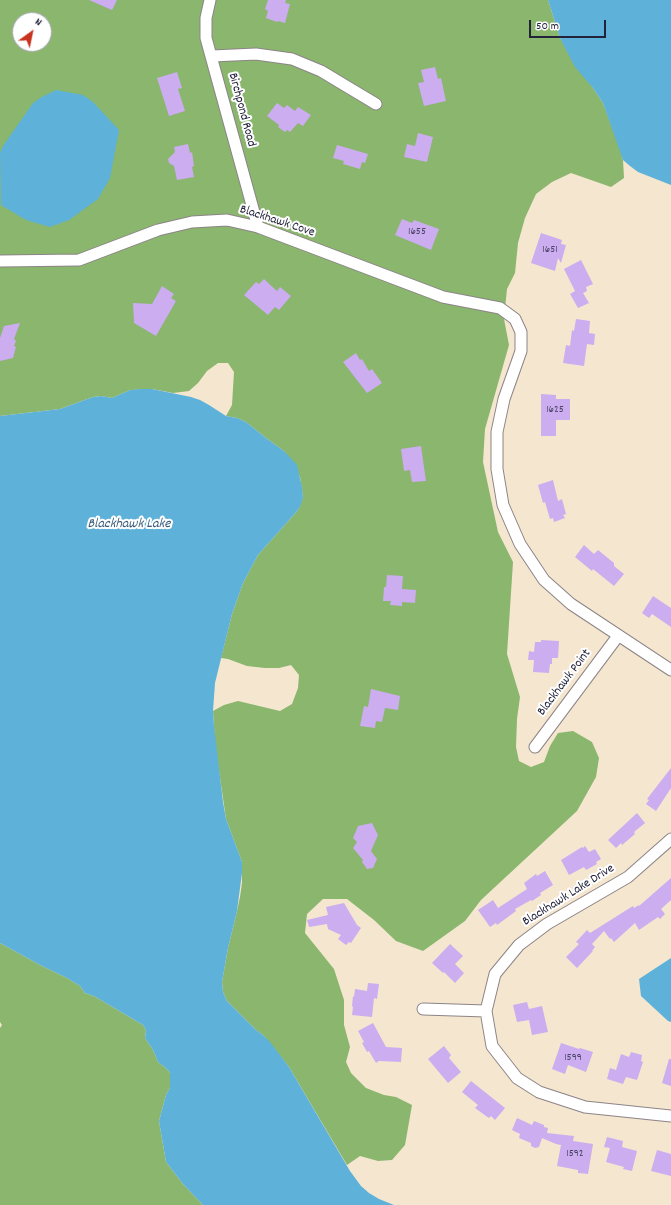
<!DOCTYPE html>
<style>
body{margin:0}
#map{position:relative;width:671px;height:1205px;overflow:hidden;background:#f5e6d0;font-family:Dekko,sans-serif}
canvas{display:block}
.north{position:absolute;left:12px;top:12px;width:40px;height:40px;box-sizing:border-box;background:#fff;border:1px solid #a7a7b1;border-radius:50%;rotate:33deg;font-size:11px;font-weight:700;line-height:16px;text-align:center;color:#22223b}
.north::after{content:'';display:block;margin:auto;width:14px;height:18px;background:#c8321e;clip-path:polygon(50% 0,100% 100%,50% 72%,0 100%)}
.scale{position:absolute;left:529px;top:20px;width:77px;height:18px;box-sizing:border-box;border:2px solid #22223b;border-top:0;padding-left:5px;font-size:12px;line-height:14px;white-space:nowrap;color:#22223b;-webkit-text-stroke:3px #fff;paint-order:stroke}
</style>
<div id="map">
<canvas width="671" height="1205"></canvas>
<div class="north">N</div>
<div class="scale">50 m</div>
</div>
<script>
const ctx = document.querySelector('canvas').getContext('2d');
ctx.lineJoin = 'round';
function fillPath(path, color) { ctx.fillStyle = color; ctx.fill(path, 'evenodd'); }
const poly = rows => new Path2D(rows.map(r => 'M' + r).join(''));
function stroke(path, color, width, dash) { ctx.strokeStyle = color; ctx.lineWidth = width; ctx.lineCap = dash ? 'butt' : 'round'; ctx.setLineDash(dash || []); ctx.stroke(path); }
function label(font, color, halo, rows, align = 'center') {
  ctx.font = font + ' Dekko,sans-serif'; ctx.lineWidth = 4; ctx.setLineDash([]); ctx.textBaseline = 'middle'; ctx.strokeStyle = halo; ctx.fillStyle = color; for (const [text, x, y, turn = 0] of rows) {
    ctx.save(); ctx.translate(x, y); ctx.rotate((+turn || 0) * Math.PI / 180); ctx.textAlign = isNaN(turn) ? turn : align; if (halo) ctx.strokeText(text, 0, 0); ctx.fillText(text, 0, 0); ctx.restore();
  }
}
fillPath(poly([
 [0,0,548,0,560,38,603,103,620,148,623,160,624,178,611,187,571,173,552,182,536,194,525,218,518,243,515,273,507,289,504,319,509,345,485,429,483,462,498,532,513,562,507,654,520,697,517,719,516,747,519,761,531,767,544,762,550,746,558,733,573,731,592,742,599,758,596,777,577,811,481,900,465,921,423,951,396,941,374,920,347,899,323,899,307,914,305,933,334,969,344,1000,344,1025,350,1047,346,1062,351,1073,366,1088,384,1095,396,1097,412,1105,405,1145,392,1160,378,1161,360,1156,347,1165,289,1067,264,1036,255,1029,227,1001,223,992,222,982,228,948,237,911,240,897,242,883,242,862,226,819,215,743,213,711,224,705,238,701,280,711,292,704,298,688,299,675,291,665,279,668,265,668,247,666,228,659,221,658,232,614,243,583,258,555,298,510,303,497,300,477,284,451,266,438,246,422,237,418,226,416,232,405,234,372,228,363,218,363,207,371,198,383,189,391,173,393,152,389,130,390,112,398,101,396,93,397,60,409,0,416],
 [20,20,44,20,44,44,20,44],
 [0,943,40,965,67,978,80,986,85,993,94,996,143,1025,146,1030,145,1038,153,1050,158,1062,167,1069,170,1073,170,1088,166,1095,159,1121,166,1162,183,1184,203,1205,0,1205,0,1028,2,1025,0,1022]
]), '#8ab66e');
fillPath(poly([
 [548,0,671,0,671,185,638,172,630,166,623,160,603,103,593,88,575,67,560,38],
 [56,90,83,95,93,102,119,130,110,178,98,199,69,220,50,227,26,220,1,205,0,153,3,146,33,103,40,98],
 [140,389,152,389,191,397,200,400,209,405,226,416,237,418,246,422,266,438,284,451,297,465,302,487,303,497,301,504,298,510,258,555,243,583,232,614,215,683,213,711,214,726,223,802,226,819,242,862,242,873,237,911,228,948,222,982,223,992,227,1001,255,1029,264,1036,270,1042,289,1067,350,1171,361,1186,369,1193,379,1199,394,1205,203,1205,183,1184,166,1162,159,1121,166,1095,170,1088,170,1073,167,1069,158,1062,153,1050,145,1038,146,1030,143,1025,94,996,85,993,80,986,67,978,40,965,0,943,0,416,60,409,93,397,101,396,112,398,130,390],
 [671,958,671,1022,668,1021,641,996,639,979]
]), '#5eb2da');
fillPath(poly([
 [89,0,117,0,112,10],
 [268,0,286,0,285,3,290,4,285,23,278,21,277,22,266,18,268,11,265,9],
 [435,67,438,79,441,78,446,101,424,106,418,83,424,82,421,70],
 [177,72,182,88,178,89,185,111,169,116,157,78],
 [277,103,284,108,287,105,295,111,298,107,311,115,303,126,298,123,290,132,287,130,285,132,278,127,279,125,267,116],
 [418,133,433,137,427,162,404,157,407,144,415,146],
 [188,144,190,153,192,152,194,166,192,167,194,177,177,180,174,166,169,163,168,159,175,152,174,147],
 [337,145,368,154,365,163,362,162,360,169,343,164,344,161,333,158],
 [402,219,412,223,414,220,439,229,431,250,395,235],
 [541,233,562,240,561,244,566,245,561,263,558,258,555,271,531,263],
 [581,260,593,284,586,287,587,291,583,293,589,303,578,308,570,294,575,291,564,269],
 [264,279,277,291,280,287,291,296,279,310,275,307,268,315,244,295,256,282,259,284],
 [162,286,174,294,171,298,176,301,156,336,134,323,133,303,152,304],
 [576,319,590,321,589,333,595,334,594,345,587,344,584,366,563,363,566,345,570,346,572,330,574,331],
 [20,323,14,339,16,341,14,346,16,347,13,358,0,361,0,338,4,326],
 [356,353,360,360,362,359,369,371,372,369,382,383,367,393,343,362],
 [541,394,556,395,556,399,570,399,570,420,556,420,556,436,541,436],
 [421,446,426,481,412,482,410,470,404,471,401,449],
 [553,480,558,501,562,499,566,514,563,515,565,518,554,522,553,518,550,519,545,502,543,503,538,485],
 [584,545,594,554,598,550,614,563,614,566,624,574,614,586,593,569,592,571,575,557],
 [387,575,403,576,402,589,416,590,415,603,402,602,402,606,390,605,391,601,383,601,384,587,386,587],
 [653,596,671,608,671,627,652,614,649,618,642,613],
 [541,640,559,641,558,658,552,658,552,664,550,664,549,673,533,672,534,660,528,660,529,651,534,652,535,642,541,642],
 [371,689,400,696,398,710,385,708,382,722,376,721,375,728,360,726,364,706,368,707],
 [671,768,671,788,656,811,646,804,649,800,647,799],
 [637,813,645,823,634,832,635,834,622,845,621,843,616,848,608,840],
 [372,823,378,835,371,851,377,859,373,868,367,869,362,862,363,860,353,848,357,842,353,838,358,826],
 [585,846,589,852,595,849,601,859,596,862,597,864,586,870,584,867,569,875,561,860,582,847,583,848],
 [545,871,553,885,540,893,541,895,532,901,531,900,515,909,516,911,497,925,496,923,490,927,478,910,493,900,498,908,527,889,524,883,536,874,537,876],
 [671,878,671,900,661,909,665,914,660,919,658,917,639,930,635,923,614,942,611,938,610,939,604,931,592,944,595,947,592,951,593,951,577,968,566,957,579,944,576,942,587,930,590,933,633,906,634,908,639,905,639,906],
 [344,903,357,925,361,928,351,943,349,942,346,945,338,939,341,935,328,929,327,924,309,927,307,920,328,915,326,907],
 [450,944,463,956,455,964,464,973,455,983,444,972,443,973,432,963],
 [368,983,379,984,377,999,374,998,372,1017,352,1015,353,1007,352,1006,353,996,354,997,355,989,367,991],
 [527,1002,529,1009,542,1006,548,1032,532,1035,529,1020,517,1022,513,1005],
 [373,1023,386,1047,402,1048,401,1062,379,1061,376,1063,369,1051,367,1052,362,1043,364,1042,358,1031],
 [561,1043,579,1049,580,1048,593,1052,586,1072,568,1065,565,1074,552,1069],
 [444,1046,451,1055,449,1058,461,1072,448,1083,428,1059],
 [631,1052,642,1055,641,1061,643,1062,637,1080,626,1077,623,1084,607,1079,610,1068,616,1070,621,1054,629,1057],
 [669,1059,671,1059,671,1086,662,1083],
 [471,1081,505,1108,495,1120,491,1116,489,1118,486,1116,475,1108,478,1105,462,1092],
 [517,1118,532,1125,534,1121,544,1125,544,1127,548,1128,547,1133,574,1136,573,1141,593,1144,588,1174,578,1173,578,1170,557,1166,561,1145,556,1144,542,1138,539,1147,535,1148,531,1146,531,1143,519,1138,520,1134,512,1130],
 [607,1137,623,1141,622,1147,637,1151,632,1171,623,1169,624,1167,606,1162,610,1148,604,1147],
 [657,1150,671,1154,671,1176,651,1171]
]), '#cbadf0');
const street = poly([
 [210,0,206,18,206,38,258,227],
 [212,56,256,54,292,59,321,71,376,104],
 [0,261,79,260,158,230,192,222,227,220,258,227,443,297,500,308,515,319,521,332,521,351,504,399,497,432,497,469,503,505,520,544,544,580,571,604,671,670],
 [535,747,618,636],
 [671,839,628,877,547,924,519,945,495,974,486,1011,492,1046,517,1078,539,1092,585,1107,671,1116],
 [423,1009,486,1011]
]);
stroke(street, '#8c8486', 13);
stroke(street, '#fff', 11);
label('11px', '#4c4568', null, [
 ["1655",417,232],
 ["1651",550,250],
 ["1625",555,410],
 ["1599",573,1058],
 ["1592",575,1154]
]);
label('13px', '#22223b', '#fff', [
 ["Birchpond Road",241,110,75],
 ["Blackhawk Cove",277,222,18],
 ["Blackhawk Point",565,683,-53],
 ["Blackhawk Lake Drive",569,896,-32]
]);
label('italic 14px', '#3a5c7b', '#fff', [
 ["Blackhawk Lake",129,525]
]);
</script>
